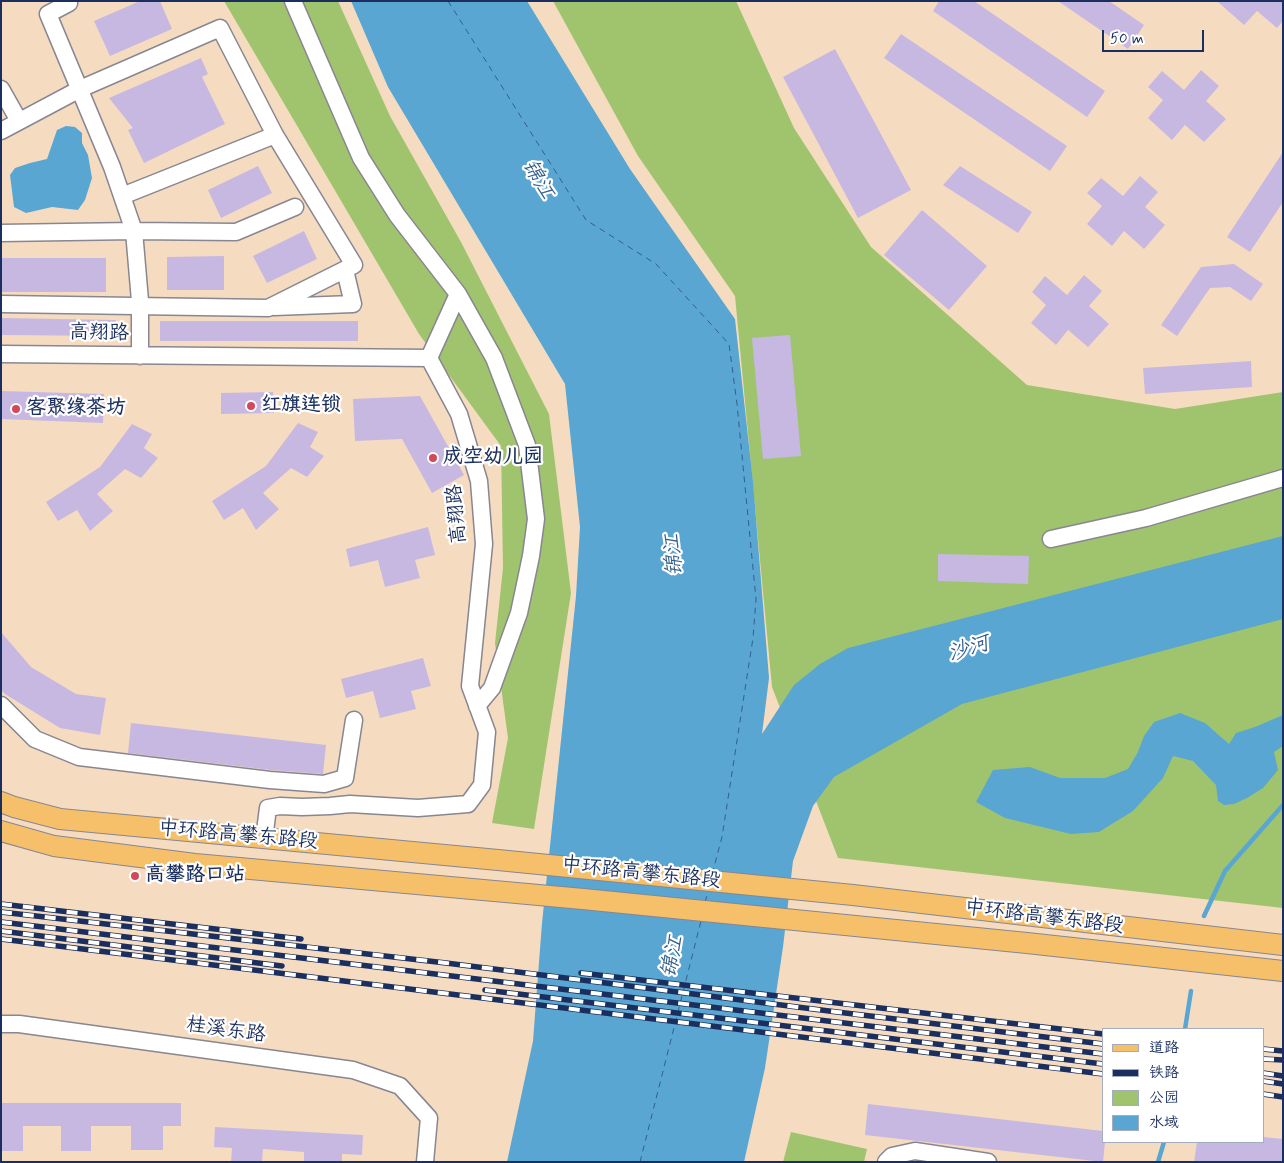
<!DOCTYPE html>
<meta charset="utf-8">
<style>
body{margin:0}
#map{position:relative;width:1284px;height:1163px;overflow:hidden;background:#f5dcc1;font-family:Mynerve,"LXGW WenKai TC",sans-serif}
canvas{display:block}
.frame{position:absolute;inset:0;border:2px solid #1b2f5e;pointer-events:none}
.legend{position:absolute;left:1102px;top:1028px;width:162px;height:115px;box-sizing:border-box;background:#fff;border:1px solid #a4acbf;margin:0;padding:6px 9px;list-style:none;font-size:15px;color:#1b2f5e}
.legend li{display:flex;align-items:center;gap:10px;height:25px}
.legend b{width:25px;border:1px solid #a4acbf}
.scale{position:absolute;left:1102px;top:30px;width:102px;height:22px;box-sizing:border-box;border:2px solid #1b2f5e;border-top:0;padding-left:6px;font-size:15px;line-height:18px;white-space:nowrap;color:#1b2f5e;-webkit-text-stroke:4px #fff;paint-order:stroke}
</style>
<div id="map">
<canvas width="1284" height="1163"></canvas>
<div class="frame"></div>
<ul class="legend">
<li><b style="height:6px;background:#f6c06b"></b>道路</li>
<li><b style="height:6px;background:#1b2f5e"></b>铁路</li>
<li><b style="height:14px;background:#a0c46e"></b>公园</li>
<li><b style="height:14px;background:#59a6d2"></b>水域</li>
</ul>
<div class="scale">50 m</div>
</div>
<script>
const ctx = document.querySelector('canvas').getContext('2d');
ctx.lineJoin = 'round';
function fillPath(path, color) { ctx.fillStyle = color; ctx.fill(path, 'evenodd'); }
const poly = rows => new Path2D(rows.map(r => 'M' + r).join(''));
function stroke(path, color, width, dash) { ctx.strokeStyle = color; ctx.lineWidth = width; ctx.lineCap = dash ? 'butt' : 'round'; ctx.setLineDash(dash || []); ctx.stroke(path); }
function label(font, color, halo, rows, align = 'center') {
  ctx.font = font + ' Mynerve,"LXGW WenKai TC",sans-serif'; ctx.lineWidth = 4.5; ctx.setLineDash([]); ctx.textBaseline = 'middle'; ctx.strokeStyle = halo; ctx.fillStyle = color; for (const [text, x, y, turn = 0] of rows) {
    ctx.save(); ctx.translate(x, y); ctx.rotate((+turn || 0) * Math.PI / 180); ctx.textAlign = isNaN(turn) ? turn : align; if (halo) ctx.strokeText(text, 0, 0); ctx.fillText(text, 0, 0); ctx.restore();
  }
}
fillPath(poly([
 [224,1,338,1,390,116,461,242,549,414,571,593,534,829,492,823,508,738,495,643,503,568,501,446,419,334],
 [553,1,736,1,794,128,871,247,1027,385,1175,409,1283,392,1283,908,838,858,772,687,735,296,638,156],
 [791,1132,867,1149,864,1162,783,1162]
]), '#a0c46e');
fillPath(poly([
 [351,1,527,1,630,169,735,319,753,482,769,678,762,734,794,685,820,664,848,648,1283,536,1283,619,962,704,834,777,813,806,793,861,783,947,765,1068,744,1162,507,1162,533,1041,542,923,576,596,580,527,565,384,388,87],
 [66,126,75,127,82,133,82,143,88,155,92,178,85,200,78,210,52,207,26,213,14,207,10,175,15,168,30,163,47,159,57,130],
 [1180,713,1205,723,1229,744,1236,733,1255,727,1283,715,1283,746,1274,752,1278,770,1263,788,1247,798,1234,804,1224,805,1218,801,1216,785,1193,761,1173,756,1163,778,1133,811,1099,832,1071,834,1005,818,976,802,993,770,1030,767,1060,778,1105,778,1128,769,1138,752,1144,736,1154,722]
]), '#59a6d2');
stroke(poly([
 [1204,916,1225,871,1283,805],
 [1185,1029,1191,991],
 [1158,1162,1164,1142]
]), '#59a6d2', 4.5);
stroke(poly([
 [448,1,586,220,656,264,729,344,737,404,756,599,753,638,722,837,713,871],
 [705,902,709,889],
 [640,1162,701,921]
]), '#345f8c', 1, [6, 5]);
fillPath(poly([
 [140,1,160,1,172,29,110,56,94,21],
 [939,1,974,1,1105,91,1087,117,933,11],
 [1058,1,1109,1,1144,25,1128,49],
 [1217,1,1283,1,1283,21,1277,28,1257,11,1244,25],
 [901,34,1067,146,1050,171,884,58],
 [835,49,911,190,858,218,783,77],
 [201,58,208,74,202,77,225,124,144,163,128,130,133,128,109,98],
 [1201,70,1219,86,1206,101,1226,119,1204,142,1185,125,1172,140,1148,118,1163,100,1148,87,1162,71,1184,90],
 [1283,152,1283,202,1250,252,1227,237],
 [258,166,272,193,221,218,208,190],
 [960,166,1032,212,1018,233,943,185],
 [1140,176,1158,192,1145,207,1165,225,1144,249,1124,231,1112,246,1087,224,1102,206,1087,193,1101,178,1123,196],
 [922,210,987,266,949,310,884,255],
 [304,231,317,259,267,283,253,256],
 [224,256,224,290,167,290,167,257],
 [1,258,106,258,106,292,1,292],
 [1234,264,1263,284,1251,301,1230,287,1210,288,1177,336,1161,325,1201,267],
 [1084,275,1102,291,1089,306,1109,324,1088,347,1068,330,1056,345,1031,323,1046,305,1032,292,1045,276,1067,295],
 [1,318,116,320,115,336,1,335],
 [160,321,358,321,358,341,160,341],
 [790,335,801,456,763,459,752,338],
 [1251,361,1252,387,1145,394,1143,368],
 [1,391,104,394,103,423,1,419],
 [273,392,274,413,221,414,221,393],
 [420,396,464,475,432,493,402,439,355,441,353,399],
 [298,423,318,432,310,447,324,456,307,477,291,468,263,493,279,509,256,530,243,508,224,520,212,501,266,466],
 [132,424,152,434,144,448,158,458,141,478,125,469,97,494,113,511,90,531,77,510,58,521,46,502,100,467],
 [428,527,435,555,415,560,420,578,385,587,378,560,350,567,346,549],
 [938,554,1029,556,1028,584,938,581],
 [1,632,31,667,76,694,106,698,100,735,60,728,5,694,1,690],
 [423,658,431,686,411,691,416,709,380,718,373,691,346,698,341,679],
 [131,723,326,745,323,774,271,770,128,753],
 [1,1103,181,1103,181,1126,163,1126,163,1150,131,1150,131,1126,91,1126,91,1151,61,1151,61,1126,23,1126,23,1151,1,1151],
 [868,1104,1103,1131,1103,1142,1105,1142,1103,1162,865,1135],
 [215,1127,363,1135,362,1155,342,1154,342,1162,304,1162,304,1152,263,1149,262,1162,231,1162,232,1148,214,1147],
 [1263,1137,1283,1139,1283,1162,1194,1162,1197,1142,1263,1142]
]), '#c7b8e2');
const minor = poly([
 [293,1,361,158,397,215,458,294,494,358,527,445,536,519,531,556,519,613,492,688,477,706],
 [69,3,48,14,112,167,134,231,140,301,140,356],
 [1,89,19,121],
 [1,131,80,89,220,28,275,135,354,265,268,308,1,304],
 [122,196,275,135],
 [1,233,134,231,236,232,295,207],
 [274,307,353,304,345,270],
 [1,354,429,358,459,414,479,481,484,544,470,686,487,732,482,785,468,804,418,808,350,804,330,806,302,807,280,806,268,808,264,839],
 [429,358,458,294],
 [1051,539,1146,518,1283,478],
 [1,705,35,739,79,757,270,780,324,784,345,778,354,720],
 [1,1024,19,1024,353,1070,400,1086,429,1118,425,1162],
 [886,1162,892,1156,915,1151,988,1162]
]);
const major = poly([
 [1,802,14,807,60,819,498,860,853,895,1283,945],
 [1,831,54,846,195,864,583,899,1027,943,1283,971]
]);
stroke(minor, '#888690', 19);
stroke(major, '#888690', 22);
stroke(minor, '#fff', 16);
stroke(major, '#f6c06b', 20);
const rail = poly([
 [1,904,301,939],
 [1,912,446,963,837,1012,1103,1044],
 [1,922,1103,1054],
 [1,931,282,966],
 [1,939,1103,1074],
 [581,973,1103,1034],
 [485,990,1103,1064],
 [1263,1049,1283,1051],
 [1263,1059,1283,1060],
 [1263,1073,1283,1076],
 [1263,1081,1283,1084],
 [1263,1094,1283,1097]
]);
stroke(rail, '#1b2f5e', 5.5);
stroke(rail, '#fff', 4, [11]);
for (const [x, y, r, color] of [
 [251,406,5,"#d1495b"],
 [16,409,5,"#d1495b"],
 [433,458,5,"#d1495b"],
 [135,876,5,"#d1495b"]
]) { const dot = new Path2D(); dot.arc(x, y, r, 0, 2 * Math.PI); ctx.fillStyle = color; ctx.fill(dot); stroke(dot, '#fff', 2); }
label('20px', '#1b2f5e', '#fff', [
 ["高翔路",99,334,1],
 ["高翔路",458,514,-95],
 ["中环路高攀东路段",238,836,5],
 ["中环路高攀东路段",641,874,6],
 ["中环路高攀东路段",1044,918,7],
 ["桂溪东路",226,1031,8]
]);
label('bold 20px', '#1b2f5e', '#fff', [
 ["红旗连锁",261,406],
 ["客聚缘茶坊",26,409],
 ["成空幼儿园",443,458],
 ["高攀路口站",145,876]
], 'left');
label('italic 21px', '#345f8c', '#fff', [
 ["锦江",537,180,59],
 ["锦江",675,555,-95],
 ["沙河",969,650,-17],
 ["锦江",674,957,-79]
]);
</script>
